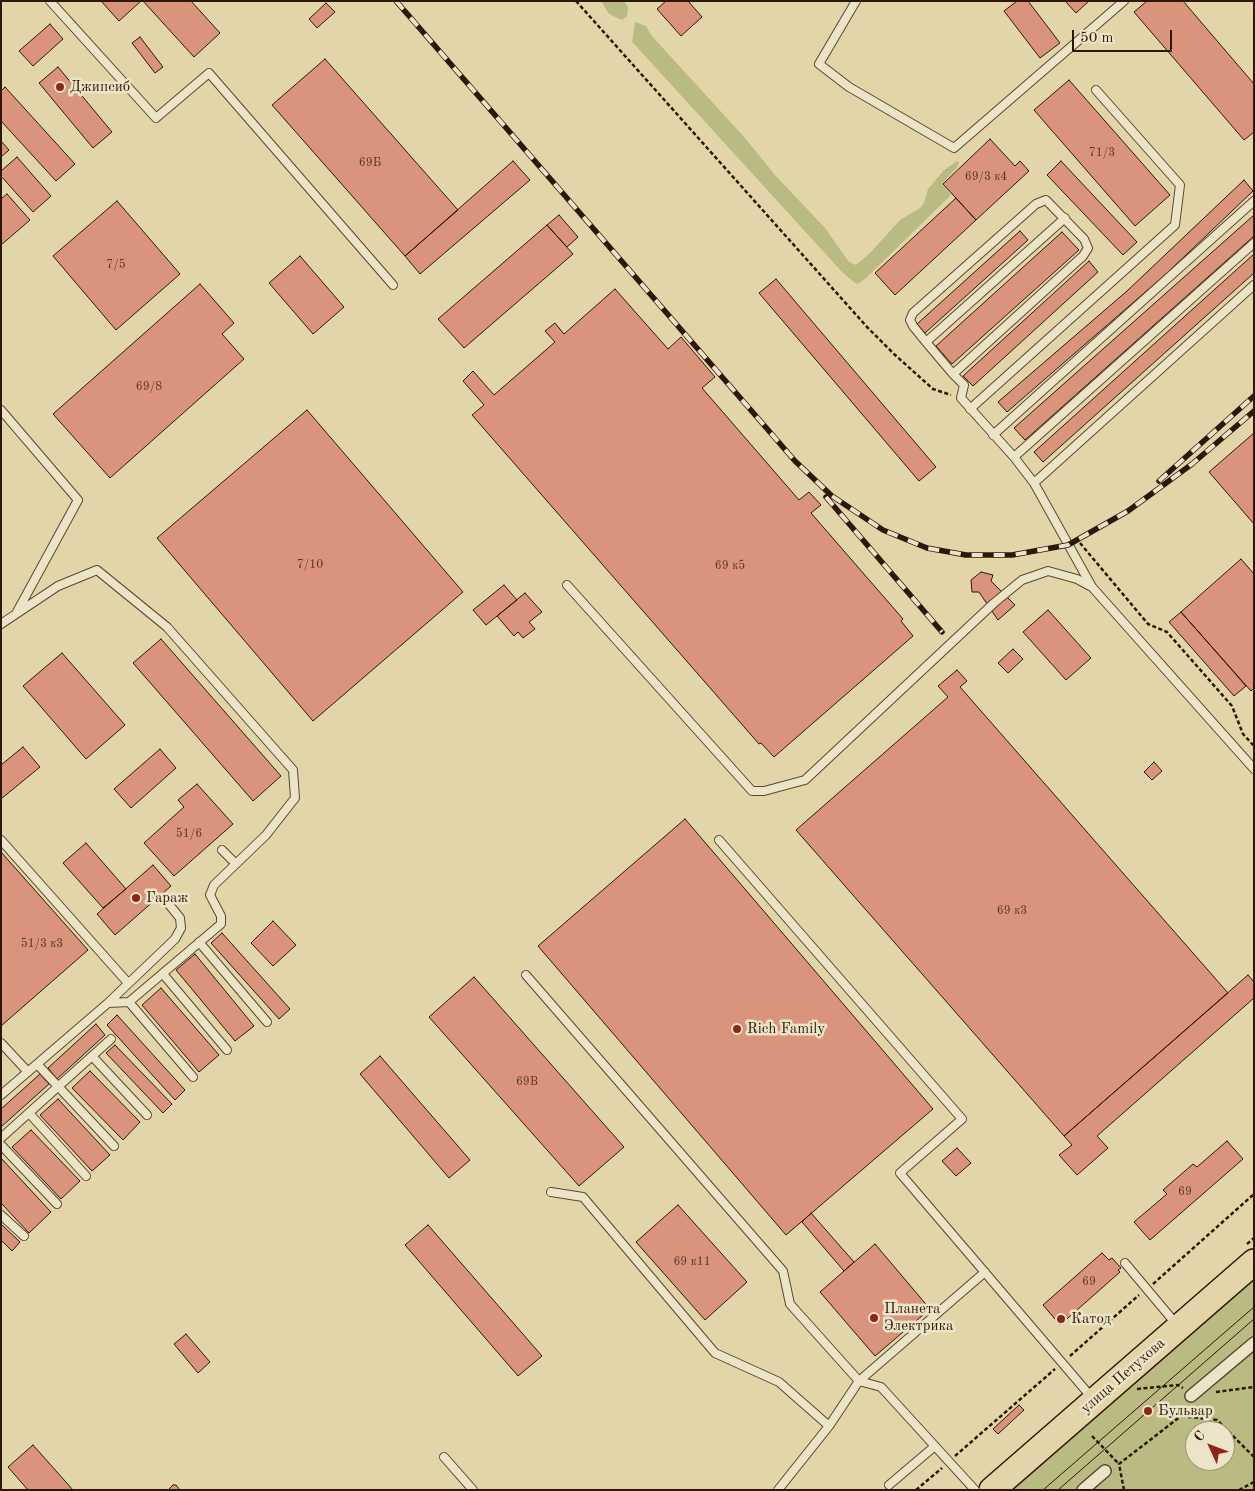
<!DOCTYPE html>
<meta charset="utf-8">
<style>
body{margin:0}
#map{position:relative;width:1255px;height:1491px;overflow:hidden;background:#e2d5a8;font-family:"Old Standard TT",serif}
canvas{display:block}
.frame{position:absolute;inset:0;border:2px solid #2f1708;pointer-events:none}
.north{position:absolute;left:1185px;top:1421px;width:50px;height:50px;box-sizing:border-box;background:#ece4c6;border:1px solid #a0927a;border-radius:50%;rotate:313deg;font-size:14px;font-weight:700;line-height:20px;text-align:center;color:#2f1708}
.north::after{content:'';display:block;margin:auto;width:18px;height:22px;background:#8f2418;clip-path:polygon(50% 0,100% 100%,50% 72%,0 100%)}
.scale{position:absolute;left:1072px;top:30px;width:100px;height:22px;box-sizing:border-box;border:2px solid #2f1708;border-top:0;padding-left:6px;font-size:15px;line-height:18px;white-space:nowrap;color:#2f1708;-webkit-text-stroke:4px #ece4c6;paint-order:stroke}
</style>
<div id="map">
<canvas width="1255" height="1491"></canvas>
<div class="frame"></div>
<div class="north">С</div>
<div class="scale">50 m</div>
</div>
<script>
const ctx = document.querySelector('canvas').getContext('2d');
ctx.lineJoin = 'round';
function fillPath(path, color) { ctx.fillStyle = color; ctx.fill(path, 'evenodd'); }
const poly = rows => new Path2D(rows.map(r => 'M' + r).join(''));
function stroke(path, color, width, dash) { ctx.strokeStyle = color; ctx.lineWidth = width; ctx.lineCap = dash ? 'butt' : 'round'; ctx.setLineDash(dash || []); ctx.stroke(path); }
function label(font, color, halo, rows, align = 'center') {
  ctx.font = font + ' "Old Standard TT",serif'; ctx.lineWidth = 5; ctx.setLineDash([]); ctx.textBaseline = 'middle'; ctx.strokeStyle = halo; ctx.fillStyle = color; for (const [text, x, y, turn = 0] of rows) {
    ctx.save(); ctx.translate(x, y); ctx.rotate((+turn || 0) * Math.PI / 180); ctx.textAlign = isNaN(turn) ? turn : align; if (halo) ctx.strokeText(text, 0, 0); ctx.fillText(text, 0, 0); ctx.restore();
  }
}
fillPath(poly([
 [601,1,624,1,628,7,627,16,622,20,609,14],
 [635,22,646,26,651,35,745,138,775,175,825,228,849,262,856,265,870,253,900,220,920,208,924,203,928,189,944,170,957,161,959,163,958,166,942,184,951,195,866,278,858,284,855,283,842,272,636,46,632,42],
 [1254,1273,1254,1490,1005,1490],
 [1195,1431,1225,1431,1225,1461,1195,1461]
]), '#babb83');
const building = poly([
 [101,1,141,1,119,21,101,1],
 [143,1,191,1,220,33,194,57,143,1],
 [666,1,688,1,702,17,681,36,657,9,666,1],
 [1017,1,1028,1,1060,43,1040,58,1004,11,1017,1],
 [1065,1,1089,1,1076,13,1065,1],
 [1147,1,1183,1,1254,84,1254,132,1244,140,1134,12,1147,1],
 [326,3,335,12,317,28,309,19,326,3],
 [50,24,63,39,33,66,19,51,50,24],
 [140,37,163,67,155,73,132,43,140,37],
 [325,59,458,210,405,256,272,105,325,59],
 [58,67,112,132,93,148,39,83,58,67],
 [1069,80,1170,195,1135,226,1034,110,1069,80],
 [5,87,75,164,56,181,1,121,1,91,5,87],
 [990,139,1015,166,1020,161,1029,171,976,220,943,184,990,139],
 [1,141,9,150,1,157,1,141],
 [17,157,51,196,33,212,1,176,1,171,17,157],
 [513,161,530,180,420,274,405,256,513,161],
 [1061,161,1137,242,1123,255,1047,175,1061,161],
 [1244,180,1253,191,1166,274,1007,412,998,402,1127,291,1244,180],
 [7,194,30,220,1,245,1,199,7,194],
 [956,198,976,220,895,295,875,273,956,198],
 [117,201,180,274,116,330,53,256,117,201],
 [559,215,578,237,567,247,547,225,559,215],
 [1254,215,1254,236,1025,440,1014,428,1254,215],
 [547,225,573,254,464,348,438,319,547,225],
 [1020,231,1028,240,925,333,917,324,1020,231],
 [1062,232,1079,250,952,364,936,346,1062,232],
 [1254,254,1254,273,1043,462,1034,452,1254,254],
 [300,256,344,307,313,334,269,283,300,256],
 [1089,261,1098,272,973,386,963,376,1089,261],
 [776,279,936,467,919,481,759,293,776,279],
 [200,284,234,323,222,334,244,359,110,478,53,414,200,284],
 [615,289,668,349,681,337,715,377,702,388,799,500,809,492,821,505,811,513,903,619,901,621,913,636,774,757,761,743,759,744,472,415,484,405,463,381,473,371,494,395,555,342,545,331,555,323,564,334,615,289],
 [307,410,463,592,313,721,157,538,307,410],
 [1254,433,1254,524,1209,472,1254,433],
 [1241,559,1254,574,1254,688,1251,691,1181,612,1241,559],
 [981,572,993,575,991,581,1015,605,998,620,979,592,972,592,971,580,981,572],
 [504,585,517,600,486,625,473,610,504,585],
 [525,593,542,612,529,622,535,629,523,638,518,632,514,636,497,616,525,593],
 [1048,610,1091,658,1066,680,1023,632,1048,610],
 [1181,612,1246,686,1234,696,1169,622,1181,612],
 [161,639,281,776,253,801,133,663,161,639],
 [1013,649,1023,659,1008,673,998,663,1013,649],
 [62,653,125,725,86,759,23,686,62,653],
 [957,670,967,681,960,687,1228,993,1064,1136,796,830,948,697,938,686,957,670],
 [23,747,40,767,1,799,1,765,23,747],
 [160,749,176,768,131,808,114,789,160,749],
 [1154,762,1162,771,1152,780,1144,772,1154,762],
 [197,784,233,824,174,876,144,843,184,807,178,800,197,784],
 [685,819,933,1109,786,1235,538,946,685,819],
 [86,843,126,889,103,908,63,863,86,843],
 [1,852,88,950,1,1026,1,852],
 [153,865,171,886,115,935,97,914,153,865],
 [273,921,296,945,273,966,251,943,273,921],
 [222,933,290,1009,279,1019,211,943,222,933],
 [195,954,254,1026,235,1041,176,970,195,954],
 [1248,975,1254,982,1254,998,1097,1136,1108,1148,1077,1175,1059,1155,1072,1145,1064,1136,1248,975],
 [474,977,624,1147,579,1186,429,1017,474,977],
 [161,988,219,1055,199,1072,142,1005,161,988],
 [117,1015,185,1090,175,1100,107,1025,117,1015],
 [96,1024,105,1035,57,1079,48,1068,96,1024],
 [115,1045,172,1104,163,1113,106,1053,115,1045],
 [380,1056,470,1160,449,1178,360,1074,380,1056],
 [90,1071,140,1122,123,1140,72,1088,90,1071],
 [40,1074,49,1084,1,1127,1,1109,40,1074],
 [58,1099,110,1155,92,1171,40,1115,58,1099],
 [31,1130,80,1181,61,1199,12,1147,31,1130],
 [1227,1141,1243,1159,1150,1240,1134,1222,1167,1194,1163,1190,1193,1164,1197,1167,1227,1141],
 [957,1148,971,1163,956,1176,942,1161,957,1148],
 [1,1158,51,1212,29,1233,1,1203,1,1158],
 [678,1205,747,1282,705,1320,636,1242,678,1205],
 [811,1213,854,1262,844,1271,802,1222,811,1213],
 [1,1224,20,1242,12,1251,1,1240,1,1224],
 [428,1225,542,1356,518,1376,405,1245,428,1225],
 [875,1244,930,1309,875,1356,820,1292,875,1244],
 [1102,1253,1109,1260,1112,1258,1121,1268,1118,1270,1120,1272,1060,1325,1043,1305,1102,1253],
 [186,1334,210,1362,198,1373,174,1344,186,1334],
 [1019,1405,1024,1410,998,1434,993,1429,1019,1405],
 [33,1445,73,1490,28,1490,8,1467,33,1445],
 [173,1485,176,1485,180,1490,168,1490,173,1485]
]);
fillPath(building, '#da947c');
stroke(building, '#2f1708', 1);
const service = poly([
 [50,1,156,118,209,73,393,285],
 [856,1,819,64,849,87,954,148,1124,1],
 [926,342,1065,218],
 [953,374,1083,256,1088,248,1084,239,1046,200,1036,204,913,313,910,320,913,326,926,342,953,374,964,385,961,398,1014,457,1034,483,1092,587,1254,769],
 [970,409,1175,225,1180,185,1096,90],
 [1,410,78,500,17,612],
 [993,435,1254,201],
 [1014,457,1254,243],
 [1034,483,1254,285],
 [567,585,752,791,764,791,805,780,994,603,1022,580,1048,571,1077,579,1090,586],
 [1,624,58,586,97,570,167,627,293,770,295,798,266,835,214,885,210,895,221,916,221,924,129,1002,108,1003,1,1095],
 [1,840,128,983],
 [719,840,962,1119,900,1173,1093,1399],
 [222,850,236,864],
 [199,942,267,1022],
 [163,974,227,1050],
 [526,975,783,1271,790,1304,859,1381,985,1272],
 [129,1002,193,1077],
 [108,1003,175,939,181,928,180,918,167,902],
 [1,1043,28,1072],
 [92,1056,147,1115],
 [37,1064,114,1146],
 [29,1113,86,1176],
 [1,1138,111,1039],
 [1,1145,57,1204],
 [551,1192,583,1197,715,1353,779,1382,829,1426],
 [1,1215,24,1236],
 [1125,1263,1177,1325],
 [444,1457,473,1490],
 [889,1485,935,1446],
 [778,1490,829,1426,859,1381,881,1387,975,1490]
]);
const pedestrian = poly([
 [1191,1396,1254,1343],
 [1083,1490,1105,1471]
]);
const trunk = poly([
 [992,1490,1254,1262]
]);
stroke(service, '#5c4630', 10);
stroke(pedestrian, '#5c4630', 14);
stroke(trunk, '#2f1708', 28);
stroke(poly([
 [576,1,867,327,894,354,933,389,951,395],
 [1080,543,1148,624,1167,632,1232,706,1243,734,1254,746],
 [1247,1244,1254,1238],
 [1153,1284,1254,1194],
 [1070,1356,1139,1295],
 [1137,1389,1178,1385,1183,1388],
 [1216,1392,1254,1387],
 [1181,1416,1217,1420,1254,1457],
 [1092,1436,1119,1464],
 [955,1456,1055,1369],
 [916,1490,942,1468],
 [1124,1490,1119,1464,1181,1416,1186,1405],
 [1239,1490,1254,1482]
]), '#2f1708', 2.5, [4, 2.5]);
stroke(service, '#ece4c6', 8);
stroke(pedestrian, '#ece4c6', 11);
stroke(trunk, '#e2d5a8', 25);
stroke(poly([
 [1043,1490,1254,1307],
 [1058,1490,1254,1319]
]), '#2f1708', 1);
const rail = poly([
 [396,1,795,461,832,496,883,530,927,548,966,555,1012,555,1068,545,1128,511,1192,464,1254,411],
 [1159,481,1254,396],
 [826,497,942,632]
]);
stroke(rail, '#2f1708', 5.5);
stroke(rail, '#ece4c6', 4, [11]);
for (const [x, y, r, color] of [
 [60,87,5,"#8f2418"],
 [136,898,5,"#8f2418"],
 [737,1029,5,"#8f2418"],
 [874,1318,5,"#8f2418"],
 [1061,1319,5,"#8f2418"],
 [1148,1411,5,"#8f2418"]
]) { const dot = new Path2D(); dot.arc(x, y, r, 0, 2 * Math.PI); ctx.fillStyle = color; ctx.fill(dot); stroke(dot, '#ece4c6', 2); }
label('12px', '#5a3625', null, [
 ["71/3",1102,153],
 ["69Б",370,163],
 ["69/3 к4",986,177],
 ["7/5",116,265],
 ["69/8",149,387],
 ["7/10",310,565],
 ["69 к5",730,566],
 ["51/6",189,834],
 ["69 к3",1012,911],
 ["51/3 к3",42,944],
 ["69В",527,1082],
 ["69",1185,1192],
 ["69 к11",692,1262],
 ["69",1089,1282]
]);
label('15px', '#2f1708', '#ece4c6', [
 ["Джипсиб",70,87],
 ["Гараж",146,898],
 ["Rich Family",747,1029],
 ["Планета",884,1309],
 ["Электрика",884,1326],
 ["Катод",1071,1319],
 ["Бульвар",1158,1411]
], 'left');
label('15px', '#2f1708', '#ece4c6', [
 ["улица Петухова",1123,1376,-41]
]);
</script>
